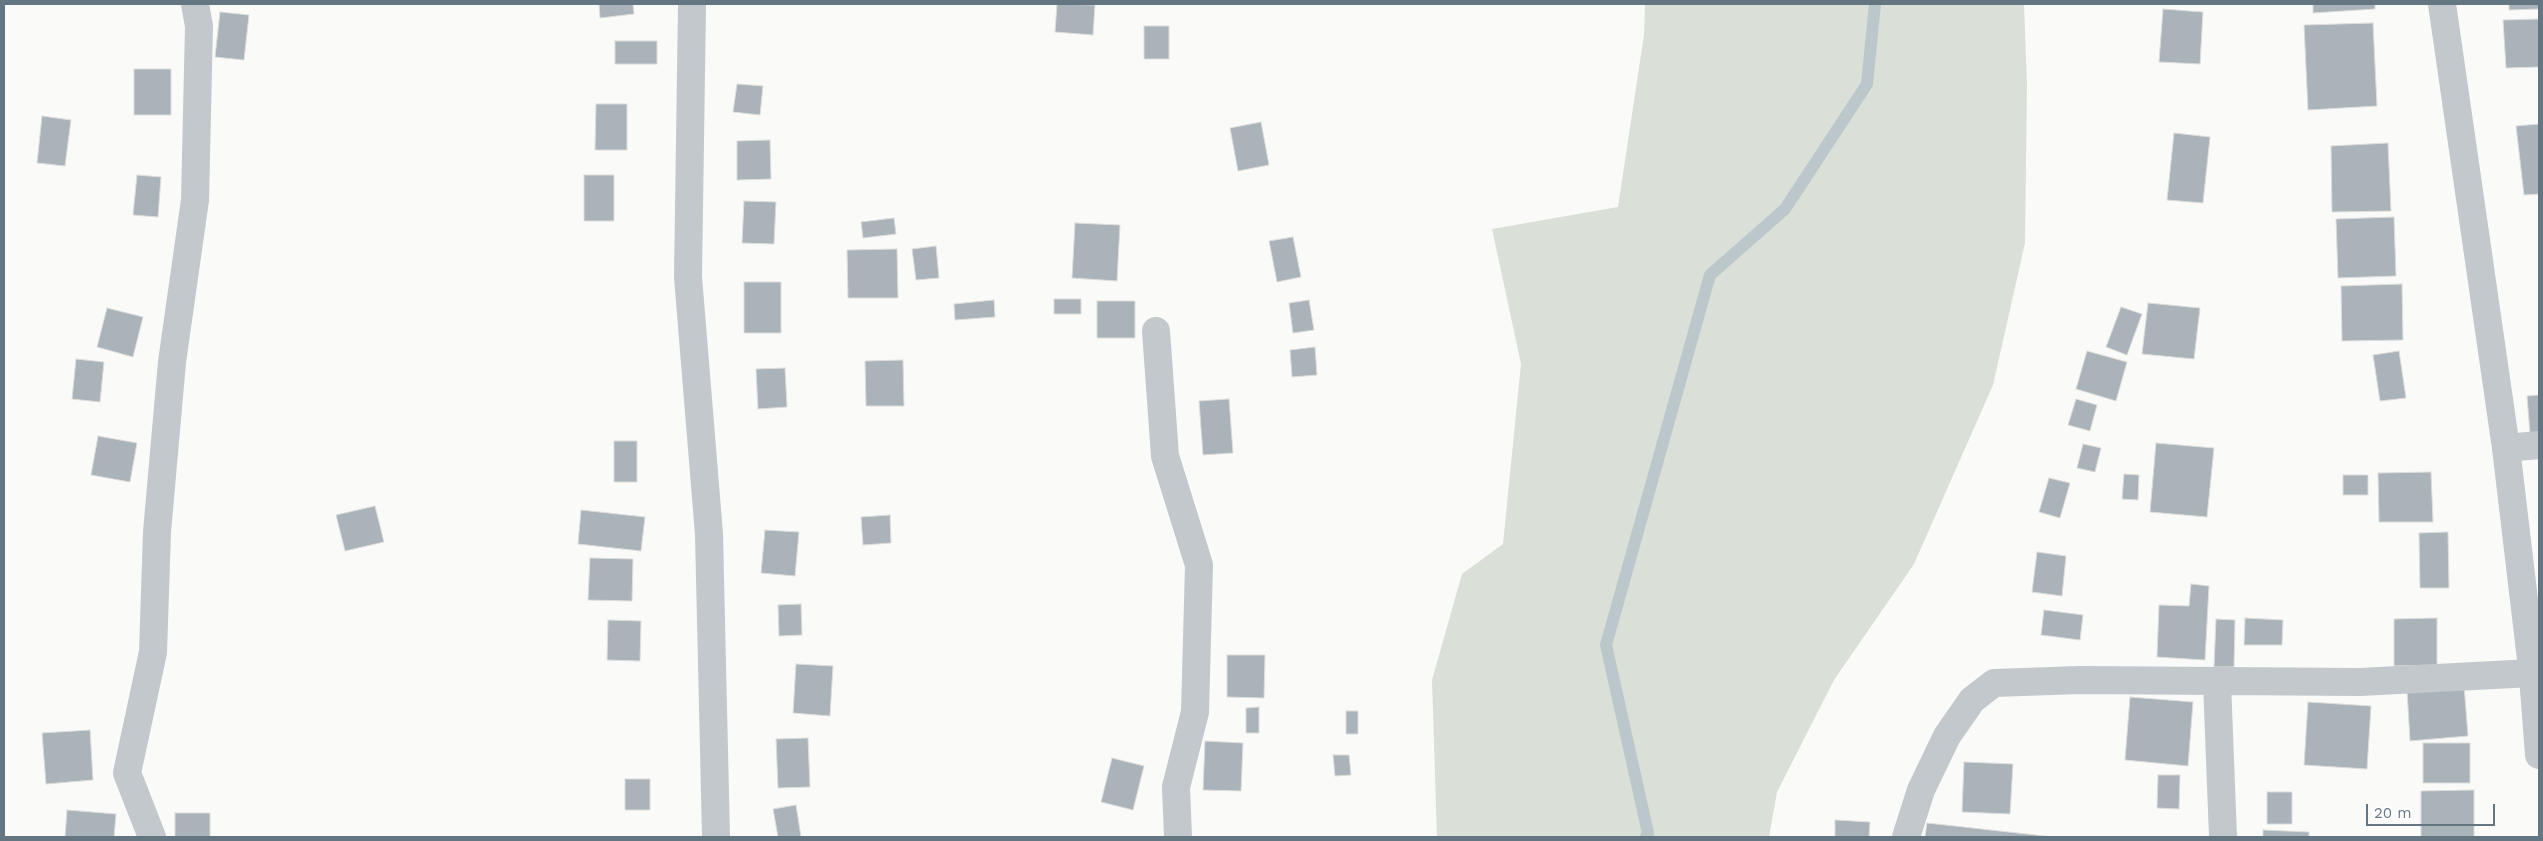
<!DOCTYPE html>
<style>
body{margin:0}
#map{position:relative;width:2543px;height:841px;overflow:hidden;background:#fafaf8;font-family:"Work Sans",sans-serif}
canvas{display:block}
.frame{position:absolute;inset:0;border:5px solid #657683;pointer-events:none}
.scale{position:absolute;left:2366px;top:804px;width:129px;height:22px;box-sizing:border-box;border:2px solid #657683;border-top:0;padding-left:6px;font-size:15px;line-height:18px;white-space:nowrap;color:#657683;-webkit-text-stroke:4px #fff;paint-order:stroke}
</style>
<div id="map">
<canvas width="2543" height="841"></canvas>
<div class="frame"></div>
<div class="scale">20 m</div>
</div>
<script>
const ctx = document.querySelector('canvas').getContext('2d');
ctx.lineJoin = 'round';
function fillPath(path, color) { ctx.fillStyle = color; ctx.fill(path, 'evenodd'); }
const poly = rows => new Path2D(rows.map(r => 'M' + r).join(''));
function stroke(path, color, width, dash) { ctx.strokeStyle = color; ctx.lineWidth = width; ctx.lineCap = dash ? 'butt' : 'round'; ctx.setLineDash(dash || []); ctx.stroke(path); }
fillPath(poly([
 [1645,4,2024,4,2027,85,2025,243,1993,385,1914,564,1834,680,1777,792,1769,837,1437,837,1432,680,1462,574,1503,544,1521,364,1492,229,1618,207,1644,35]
]), '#dadfd7');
stroke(poly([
 [1646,837,1648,833,1606,645,1710,275,1785,209,1867,84,1875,4]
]), '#bbc7cb', 12);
const building = poly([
 [599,4,633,4,634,14,600,18,599,4],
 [1057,4,1095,5,1093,35,1055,32,1057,4],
 [2313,4,2375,4,2375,9,2313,13,2313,4],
 [2509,4,2539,4,2539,9,2509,10,2509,4],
 [2163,9,2203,12,2200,64,2159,62,2163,9],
 [220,12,249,15,244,60,215,57,220,12],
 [2539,19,2539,67,2506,68,2503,20,2539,19],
 [2373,23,2377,106,2308,110,2304,25,2373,23],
 [1144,26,1169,26,1169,59,1144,59,1144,26],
 [615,41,657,41,657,64,615,64,615,41],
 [134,69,171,69,171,115,134,115,134,69],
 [737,84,763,86,760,115,733,112,737,84],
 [596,104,627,104,627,150,595,150,596,104],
 [42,116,71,120,65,166,37,163,42,116],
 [1261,122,1269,165,1238,171,1230,128,1261,122],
 [2539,124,2539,194,2524,195,2516,126,2539,124],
 [2174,133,2210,137,2203,203,2167,200,2174,133],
 [770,140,771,179,737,180,737,141,770,140],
 [2388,143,2391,211,2332,212,2331,146,2388,143],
 [137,175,161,177,158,217,133,215,137,175],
 [584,175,614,175,614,221,584,221,584,175],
 [744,201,776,202,774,244,742,243,744,201],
 [2394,217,2396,276,2338,278,2336,219,2394,217],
 [894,218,896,234,863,238,861,222,894,218],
 [1075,223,1120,225,1117,281,1072,278,1075,223],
 [1293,237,1301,277,1277,282,1269,241,1293,237],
 [936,246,939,278,916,280,912,249,936,246],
 [897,249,898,298,848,298,847,250,897,249],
 [744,282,781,282,781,333,744,333,744,282],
 [2402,284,2403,340,2342,341,2341,286,2402,284],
 [1054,299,1081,299,1081,314,1054,314,1054,299],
 [994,300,995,317,955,320,954,304,994,300],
 [1309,300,1314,330,1293,333,1289,303,1309,300],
 [1097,301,1135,301,1135,338,1097,338,1097,301],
 [2148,303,2200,308,2194,359,2142,354,2148,303],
 [2121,307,2142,314,2127,355,2106,347,2121,307],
 [107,308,143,317,133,357,97,347,107,308],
 [1315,347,1317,375,1292,377,1290,350,1315,347],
 [2087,351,2127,362,2116,401,2076,389,2087,351],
 [2399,351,2406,398,2380,401,2373,355,2399,351],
 [76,359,104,362,100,402,72,399,76,359],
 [903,360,904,406,866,406,865,361,903,360],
 [785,368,787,407,758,409,756,369,785,368],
 [2539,395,2539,433,2530,434,2527,396,2539,395],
 [1229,399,1233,453,1203,455,1199,401,1229,399],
 [2076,399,2097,405,2090,431,2068,425,2076,399],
 [98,436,137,443,130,482,91,475,98,436],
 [614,441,637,441,637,482,614,482,614,441],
 [2156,443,2214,448,2207,517,2150,512,2156,443],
 [2083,444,2101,448,2095,472,2077,468,2083,444],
 [2431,472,2433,522,2379,522,2378,473,2431,472],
 [2124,474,2139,475,2138,500,2122,499,2124,474],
 [2343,475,2368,475,2368,495,2343,495,2343,475],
 [2049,478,2070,483,2060,518,2039,512,2049,478],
 [375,506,384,542,345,551,336,515,375,506],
 [581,510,645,517,641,551,578,544,581,510],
 [890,515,891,543,863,545,861,517,890,515],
 [765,530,799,532,795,576,761,573,765,530],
 [2448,532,2449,588,2420,588,2419,533,2448,532],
 [2037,552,2066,556,2062,596,2032,592,2037,552],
 [590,558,633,559,632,601,588,600,590,558],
 [2191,584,2209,586,2205,660,2157,657,2159,605,2189,606,2191,584],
 [801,604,802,635,779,636,778,605,801,604],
 [2044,610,2083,615,2080,640,2041,635,2044,610],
 [2245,618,2283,620,2282,645,2244,645,2245,618],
 [2437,618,2437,665,2394,666,2394,619,2437,618],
 [2216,619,2235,620,2234,667,2214,667,2216,619],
 [608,620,641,621,640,661,607,660,608,620],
 [1227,655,1265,655,1264,698,1227,697,1227,655],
 [796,664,833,666,830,716,793,713,796,664],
 [2464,685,2468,736,2410,741,2407,690,2464,685],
 [2130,697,2193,702,2188,766,2125,760,2130,697],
 [2308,702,2371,706,2367,769,2304,765,2308,702],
 [1259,707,1259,733,1246,733,1246,708,1259,707],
 [1346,711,1358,711,1358,734,1346,734,1346,711],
 [90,730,93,780,46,784,42,733,90,730],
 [808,738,810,787,778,788,776,739,808,738],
 [1205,741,1243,743,1241,791,1203,790,1205,741],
 [2423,743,2470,743,2470,783,2423,783,2423,743],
 [1333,755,1349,755,1351,775,1335,776,1333,755],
 [1112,758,1144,766,1133,810,1101,802,1112,758],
 [1964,762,2013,764,2010,814,1962,812,1964,762],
 [2158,775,2180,775,2179,809,2157,808,2158,775],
 [625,779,650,779,650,810,625,810,625,779],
 [2474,790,2474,837,2421,837,2421,791,2474,790],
 [2267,792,2292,792,2292,824,2267,824,2267,792],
 [796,805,801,837,778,837,773,809,796,805],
 [67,810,116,814,114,837,65,837,67,810],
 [175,813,210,813,210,837,175,837,175,813],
 [1835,820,1870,822,1869,837,1835,837,1835,820],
 [1927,823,2054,837,1925,837,1927,823],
 [2263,830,2309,832,2309,837,2263,837,2263,830]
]);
fillPath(building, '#aab3b9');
stroke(building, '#dcdcda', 1);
stroke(poly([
 [692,4,688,277,709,534,716,837],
 [1156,331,1165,456,1199,565,1195,712,1176,787,1178,837],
 [2506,448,2539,445],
 [2217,682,2223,837],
 [152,837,127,773,153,652,157,532,172,362,195,200,199,26,195,4],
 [1906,837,1921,790,1947,736,1972,700,1994,683,2080,680,2360,682,2532,673]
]), '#c3c8cc', 28);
stroke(poly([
 [2442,4,2506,448,2533,676,2539,755]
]), '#c3c8cc', 28);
</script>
